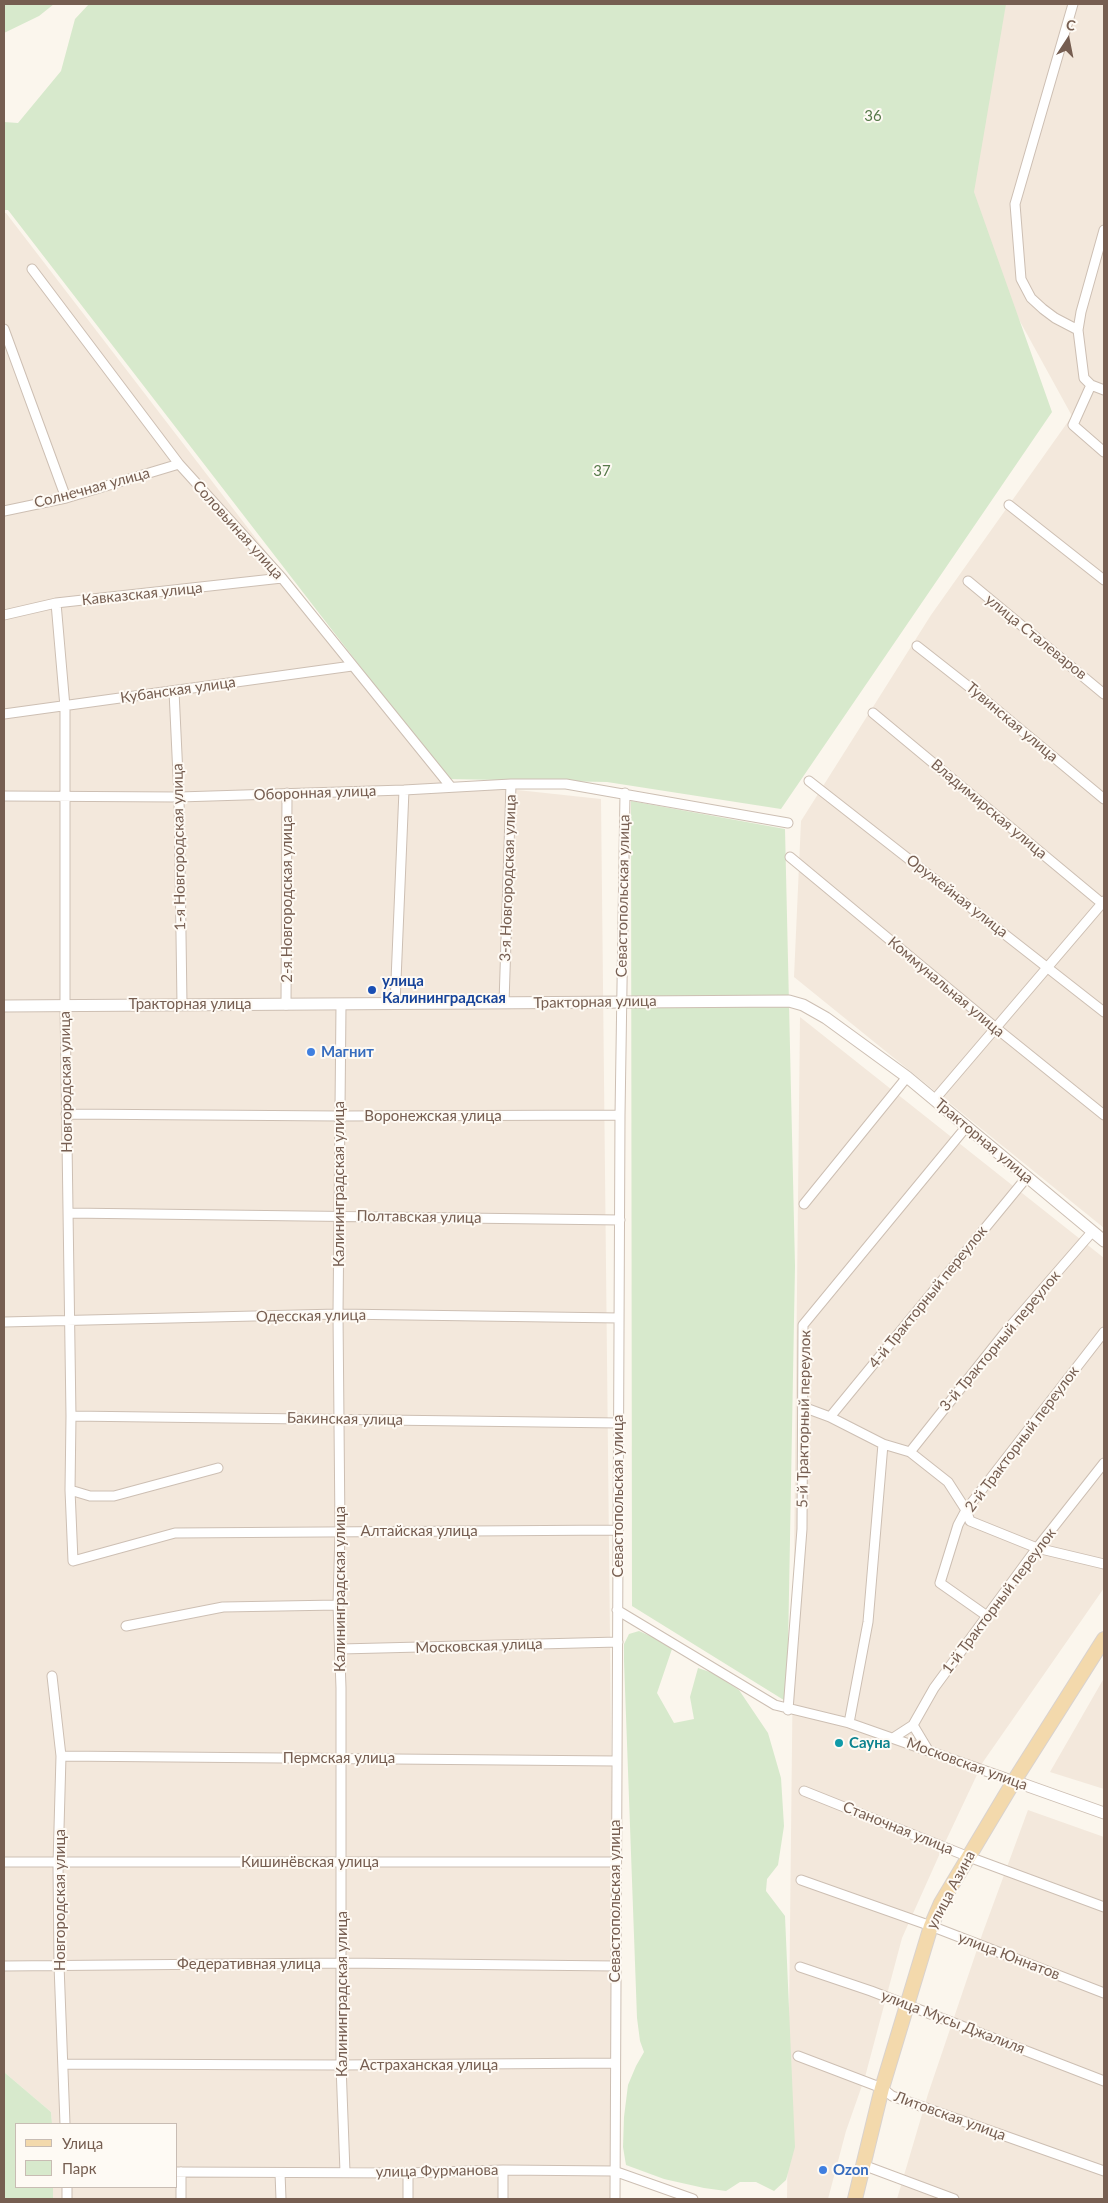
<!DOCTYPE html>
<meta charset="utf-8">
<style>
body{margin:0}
#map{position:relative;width:1108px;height:2203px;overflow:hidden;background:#fbf6ed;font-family:Lato,sans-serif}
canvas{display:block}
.frame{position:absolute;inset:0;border:5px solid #765e51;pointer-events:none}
.legend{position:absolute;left:15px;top:2123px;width:162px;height:65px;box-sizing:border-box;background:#fefaf4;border:1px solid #c8bcb3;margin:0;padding:6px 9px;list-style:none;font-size:15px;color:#765e51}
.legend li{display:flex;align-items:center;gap:10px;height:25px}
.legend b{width:25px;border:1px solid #c8bcb3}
.north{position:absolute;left:1043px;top:15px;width:50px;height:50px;-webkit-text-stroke:4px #fefaf4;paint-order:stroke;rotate:11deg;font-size:14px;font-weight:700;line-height:20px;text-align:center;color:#765e51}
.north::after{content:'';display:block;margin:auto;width:18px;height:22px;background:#765e51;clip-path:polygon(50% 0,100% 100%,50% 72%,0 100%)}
</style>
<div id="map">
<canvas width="1108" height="2203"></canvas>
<div class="frame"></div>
<ul class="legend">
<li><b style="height:6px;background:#f3d9ac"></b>Улица</li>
<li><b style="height:14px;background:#d7e9cc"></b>Парк</li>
</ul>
<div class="north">С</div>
</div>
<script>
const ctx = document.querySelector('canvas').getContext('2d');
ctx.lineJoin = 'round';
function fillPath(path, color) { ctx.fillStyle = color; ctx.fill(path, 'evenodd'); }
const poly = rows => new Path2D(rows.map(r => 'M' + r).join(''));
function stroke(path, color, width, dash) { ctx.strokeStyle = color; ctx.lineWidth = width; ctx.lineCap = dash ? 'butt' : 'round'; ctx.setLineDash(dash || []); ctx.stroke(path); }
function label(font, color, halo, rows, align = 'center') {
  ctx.font = font + ' Lato,sans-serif'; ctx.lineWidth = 4; ctx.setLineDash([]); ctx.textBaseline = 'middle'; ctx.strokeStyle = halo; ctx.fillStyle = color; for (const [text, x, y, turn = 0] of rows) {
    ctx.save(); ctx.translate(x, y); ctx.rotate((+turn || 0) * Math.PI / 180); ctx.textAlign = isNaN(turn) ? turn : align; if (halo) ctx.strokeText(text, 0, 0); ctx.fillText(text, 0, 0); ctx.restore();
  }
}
fillPath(poly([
 [1001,4,1104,4,1104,1228,794,977,801,821,931,615,1072,416,1000,285,961,194],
 [4,213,6,213,443,782,601,799,616,2199,53,2199,53,2187,176,2187,176,2124,52,2124,51,2112,4,2072],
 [800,1017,1104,1258,1104,1588,983,1762,941,1851,902,1938,865,2077,846,2131,828,2199,787,2199],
 [1104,1678,1104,1789,1050,1772],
 [1028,1810,1104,1837,1104,2199,897,2199,928,2094,983,1932]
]), '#f3e8dc');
fillPath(poly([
 [4,4,54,4,39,16,4,33],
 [89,4,1006,4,974,192,1052,412,781,809,607,782,447,779,8,210,4,210,4,122,18,123,61,71,75,19],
 [631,801,785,829,795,1266,787,1702,632,1606],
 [639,1631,673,1646,657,1693,674,1723,694,1719,690,1697,698,1668,713,1673,739,1690,768,1733,781,1778,784,1826,778,1865,767,1879,766,1891,785,1916,795,2147,786,2180,774,2191,756,2182,740,2182,726,2191,704,2188,664,2179,626,2165,623,2147,624,2117,628,2085,636,2066,644,2052,640,2041,637,2018,624,1661,624,1644,629,1634],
 [4,2072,51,2112,52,2124,16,2124,16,2187,53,2187,53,2199,4,2199]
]), '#d7e9cc');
const minor = poly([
 [1073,4,1015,204,1021,279,1031,298,1043,309,1055,318,1078,330],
 [1104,230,1081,312,1078,330,1084,378,1091,385,1104,390],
 [32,269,179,464,282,578,451,787],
 [4,329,66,498],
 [1091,385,1073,425,1104,452],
 [1009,505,1104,580],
 [4,511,66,498,179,464],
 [968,581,1104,694],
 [56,603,65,707,65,1004,71,1416,70,1490,73,1561,175,1533,618,1530],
 [4,615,56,603,282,578],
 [917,646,973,690,1104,799],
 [174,691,179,797,182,1004],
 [873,713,1104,905],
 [4,714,352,666],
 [809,781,1104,1012],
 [4,796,179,797,404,790,511,784,566,784,788,823],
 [790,857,996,1028,1104,1115],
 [504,1003,511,784],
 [395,1004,404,790],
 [286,1005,287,793],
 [341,1005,338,1314,340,1531,338,1605,341,1688,341,2065,345,2172],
 [935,1099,1104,901],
 [66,1114,339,1116,620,1115],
 [804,1204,907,1077],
 [68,1213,620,1220],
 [4,1322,338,1314,619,1318],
 [803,1407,830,1417,883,1444,910,1452,948,1482,966,1510,970,1521,1037,1548,1104,1564],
 [71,1416,619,1423],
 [830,1417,1027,1177],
 [910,1452,1007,1330,1092,1232],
 [70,1490,90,1496,114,1496,218,1468],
 [617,1610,775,1705,849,1723,1014,1781],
 [987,1616,940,1583,958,1525,966,1510,1104,1332],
 [126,1626,223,1607,338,1605],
 [341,1649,618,1642],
 [52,1676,61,1756,58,1864,59,1965,65,2124],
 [788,1710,802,1529,803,1325,967,1126],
 [849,1723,868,1622,883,1444],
 [913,1725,928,1750],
 [893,1738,913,1725,934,1688,1037,1548,1104,1463],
 [61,1756,616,1761],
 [804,1791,969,1857,1104,1907],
 [4,1862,616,1862],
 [801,1880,931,1926,1104,1993],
 [4,1966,342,1963,615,1966],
 [800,1967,871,1991,1104,2081],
 [798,2056,882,2088,892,2096,1104,2171],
 [63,2064,341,2065,614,2063],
 [863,2165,954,2199],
 [503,2170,503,2199],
 [176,2172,408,2173,503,2170,614,2171,693,2199],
 [181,2172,181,2199],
 [280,2173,281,2199],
 [408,2173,408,2199],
 [67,2187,67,2199],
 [615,2199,620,1115,625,793]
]);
const tertiary = poly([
 [4,1006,789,1001,803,1005,826,1018,907,1077,1104,1241],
 [1014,1781,1104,1813]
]);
const primary = poly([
 [855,2199,882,2088,931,1926,941,1903,1014,1781,1104,1639]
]);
stroke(minor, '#cdbfb3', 11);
stroke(tertiary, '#cdbfb3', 13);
stroke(primary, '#d9d2ce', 16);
stroke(minor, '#fff', 9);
stroke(tertiary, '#fff', 11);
stroke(primary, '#f3d9ac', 14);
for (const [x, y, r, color] of [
 [372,990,5,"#1a4fb4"],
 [311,1052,5,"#3f7fe0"],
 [839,1743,5,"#0f9aa8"],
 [823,2170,5,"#3f7fe0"]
]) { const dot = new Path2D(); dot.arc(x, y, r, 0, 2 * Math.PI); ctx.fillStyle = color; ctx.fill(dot); stroke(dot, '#fefaf4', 2); }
label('15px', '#577a4a', '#fefaf4', [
 ["36",873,116],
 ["37",602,471]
]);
label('15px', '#765e51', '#fefaf4', [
 ["Солнечная улица",92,488,-15],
 ["Соловьиная улица",238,530,48],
 ["Кавказская улица",142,594,-6],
 ["улица Сталеваров",1036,637,39],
 ["Кубанская улица",178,690,-8],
 ["Тувинская улица",1012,722,40],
 ["Оборонная улица",315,793,-2],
 ["Владимирская улица",989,809,40],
 ["1-я Новгородская улица",179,847,-91],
 ["3-я Новгородская улица",508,878,-88],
 ["Севастопольская улица",623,896,-89],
 ["Оружейная улица",957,896,38],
 ["2-я Новгородская улица",287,899,-90],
 ["Коммунальная улица",946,987,40],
 ["Тракторная улица",595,1002,-1],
 ["Тракторная улица",190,1004],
 ["Новгородская улица",66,1082,-91],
 ["Воронежская улица",433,1116],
 ["Тракторная улица",984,1141,40],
 ["Калининградская улица",339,1184,-90],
 ["Полтавская улица",419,1217,1],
 ["4-й Тракторный переулок",928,1297,-51],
 ["Одесская улица",311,1316,-1],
 ["3-й Тракторный переулок",1000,1341,-50],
 ["Бакинская улица",345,1419,1],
 ["5-й Тракторный переулок",804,1419,-89],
 ["2-й Тракторный переулок",1022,1439,-53],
 ["Севастопольская улица",618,1496,-90],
 ["Алтайская улица",419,1531],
 ["Калининградская улица",340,1589,-90],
 ["1-й Тракторный переулок",999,1601,-53],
 ["Московская улица",479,1646,-2],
 ["Пермская улица",339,1758],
 ["Московская улица",967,1764,20],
 ["Станочная улица",898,1828,22],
 ["Кишинёвская улица",310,1862],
 ["улица Азина",951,1890,-62],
 ["Новгородская улица",60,1900,-90],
 ["Севастопольская улица",615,1901,-90],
 ["улица Юннатов",1009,1956,21],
 ["Федеративная улица",249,1964],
 ["Калининградская улица",342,1994,-90],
 ["улица Мусы Джалиля",953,2022,21],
 ["Астраханская улица",429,2065],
 ["Литовская улица",950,2116,20],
 ["улица Фурманова",437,2171,-1]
]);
label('bold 15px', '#164399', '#fefaf4', [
 ["улица",382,981],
 ["Калининградская",382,998]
], 'left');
label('bold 15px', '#366cbe', '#fefaf4', [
 ["Магнит",321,1052],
 ["Ozon",833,2170]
], 'left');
label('bold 15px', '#0d838f', '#fefaf4', [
 ["Сауна",849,1743]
], 'left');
</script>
